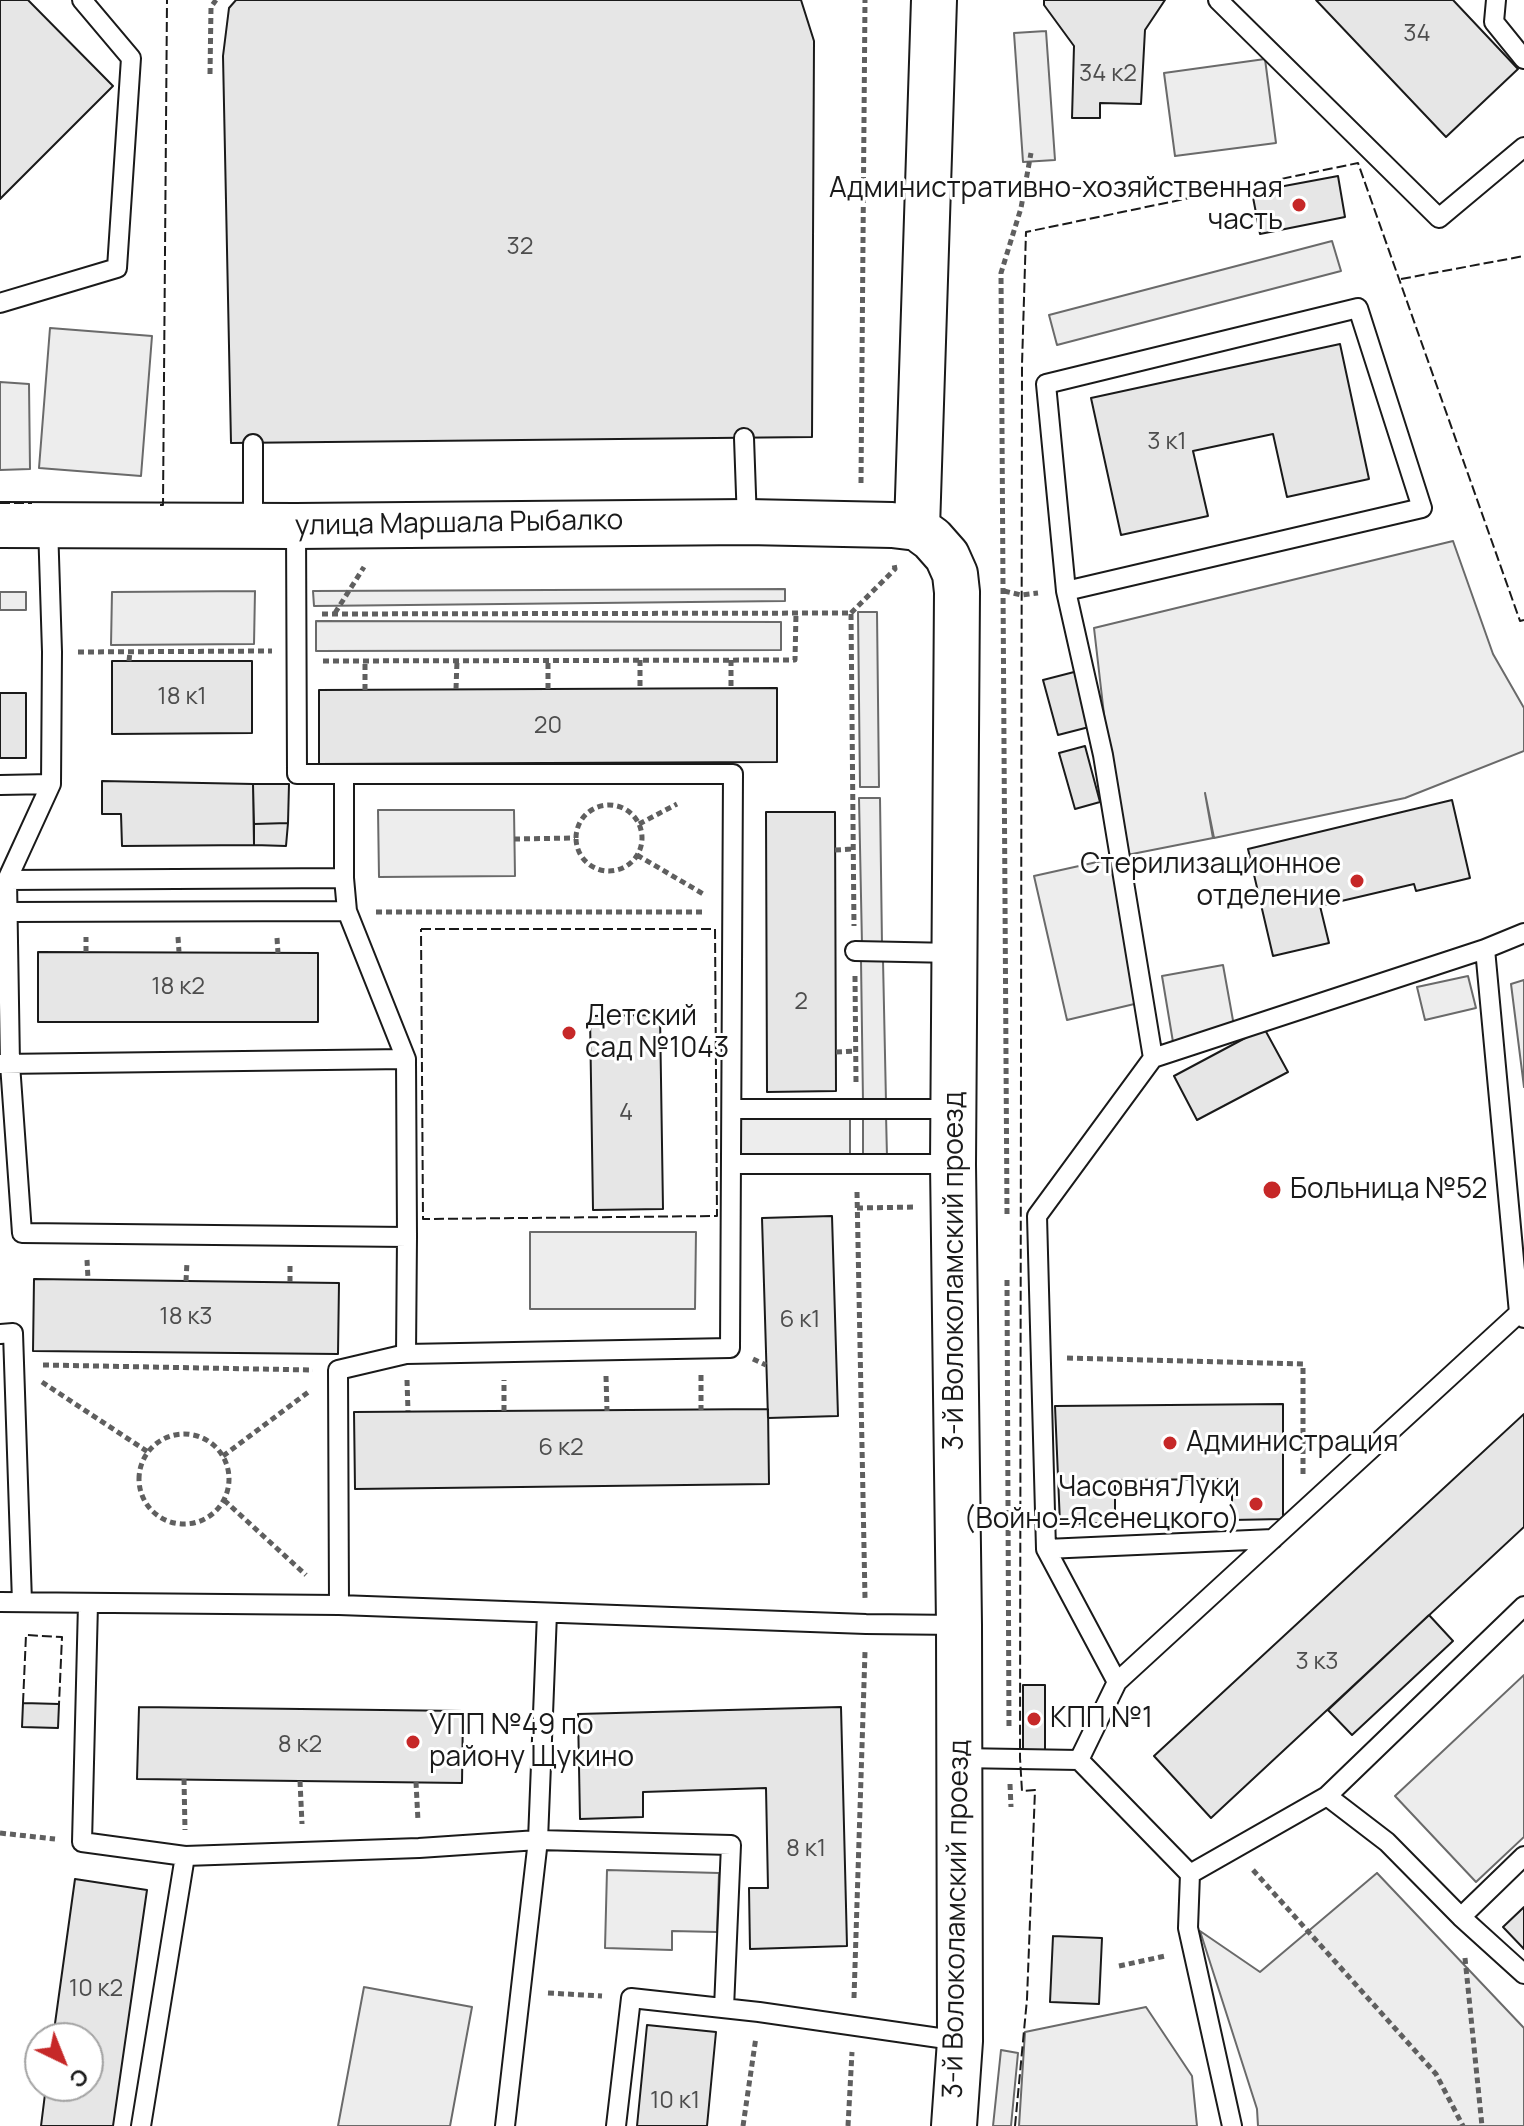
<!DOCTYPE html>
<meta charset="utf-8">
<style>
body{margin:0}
#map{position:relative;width:1524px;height:2126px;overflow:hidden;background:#fff;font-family:Manrope,sans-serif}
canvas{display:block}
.north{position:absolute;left:24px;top:2022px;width:80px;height:80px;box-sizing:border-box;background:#fff;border:2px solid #a3a3a3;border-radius:50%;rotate:137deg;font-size:22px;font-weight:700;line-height:32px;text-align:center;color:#1a1a1a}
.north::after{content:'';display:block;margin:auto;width:28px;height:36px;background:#c62828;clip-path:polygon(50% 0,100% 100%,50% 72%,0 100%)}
</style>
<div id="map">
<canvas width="1524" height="2126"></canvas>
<div class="north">С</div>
</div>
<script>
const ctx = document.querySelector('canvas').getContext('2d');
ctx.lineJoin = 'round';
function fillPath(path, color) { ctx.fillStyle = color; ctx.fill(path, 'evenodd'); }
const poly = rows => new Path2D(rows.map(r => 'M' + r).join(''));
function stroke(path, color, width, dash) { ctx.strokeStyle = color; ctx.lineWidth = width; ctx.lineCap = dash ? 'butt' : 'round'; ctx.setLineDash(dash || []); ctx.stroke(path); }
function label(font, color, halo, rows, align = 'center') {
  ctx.font = font + ' Manrope,sans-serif'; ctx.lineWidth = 6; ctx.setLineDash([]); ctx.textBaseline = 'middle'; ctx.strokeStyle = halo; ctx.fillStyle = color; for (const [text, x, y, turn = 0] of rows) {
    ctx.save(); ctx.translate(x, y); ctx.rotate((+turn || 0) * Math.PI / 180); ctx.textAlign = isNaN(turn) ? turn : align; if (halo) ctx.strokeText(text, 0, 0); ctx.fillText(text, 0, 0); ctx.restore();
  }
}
const built = poly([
 [1046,31,1055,160,1023,162,1014,33,1046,31],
 [1265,59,1276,143,1175,156,1164,73,1265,59],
 [1332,241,1341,271,1057,345,1049,315,1332,241],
 [50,328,152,336,141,476,39,468,50,328],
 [0,382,29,384,30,469,0,470,0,382],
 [1453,541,1493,654,1524,708,1524,751,1405,798,1214,838,1205,793,1213,838,1127,855,1111,775,1094,628,1453,541],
 [785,589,785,601,314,606,313,591,785,589],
 [255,591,254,644,111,645,112,592,255,591],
 [0,592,26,592,26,610,0,610,0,592],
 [858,612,877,612,879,787,860,787,858,612],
 [316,621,781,622,781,650,316,651,316,621],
 [859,798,880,798,882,945,862,945,859,798],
 [378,810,514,810,515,876,379,877,378,810],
 [1115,858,1147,1001,1067,1020,1034,876,1115,858],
 [861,960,883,960,886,1102,863,1102,861,960],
 [1223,965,1236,1037,1174,1048,1162,976,1223,965],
 [1468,976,1476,1008,1425,1020,1417,987,1468,976],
 [1524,980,1524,1087,1511,984,1524,980],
 [886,1114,887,1157,863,1156,863,1115,886,1114],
 [850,1115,850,1156,740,1157,739,1116,850,1115],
 [530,1232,696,1232,695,1309,530,1309,530,1232],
 [1524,1675,1524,1837,1476,1882,1395,1796,1524,1675],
 [607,1870,719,1873,717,1932,672,1931,672,1950,605,1948,607,1870],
 [1377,1873,1524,2028,1524,2126,1258,2126,1257,2109,1200,1931,1260,1972,1377,1873],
 [364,1987,472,2007,450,2126,338,2126,364,1987],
 [1146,2007,1192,2076,1197,2126,1019,2126,1025,2032,1146,2007],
 [1001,2050,1018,2053,1011,2126,993,2126,1001,2050]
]);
fillPath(built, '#ededed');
stroke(built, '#6a6a6a', 2);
const building = poly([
 [0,0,28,0,113,86,0,199,0,0],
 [236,0,801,0,814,41,812,437,231,443,223,56,229,8,236,0],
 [1044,0,1165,0,1145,30,1141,104,1100,103,1100,118,1072,118,1074,46,1044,5,1044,0],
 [1316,0,1453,0,1518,69,1446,137,1316,0],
 [1338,176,1345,217,1260,234,1252,192,1338,176],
 [1340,344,1369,479,1287,497,1273,434,1193,451,1208,516,1121,535,1091,398,1340,344],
 [112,661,252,661,252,733,112,734,112,661],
 [1078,671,1093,726,1058,735,1043,680,1078,671],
 [777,688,777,762,319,764,319,690,777,688],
 [0,693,26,693,26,758,0,758,0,693],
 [1085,746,1100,802,1075,809,1059,753,1085,746],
 [102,781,253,784,254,845,122,846,121,814,102,814,102,781],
 [253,784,289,784,288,823,254,824,253,784],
 [1452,800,1470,878,1416,891,1414,884,1320,906,1329,943,1273,956,1248,849,1452,800],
 [766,812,835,812,836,1091,767,1092,766,812],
 [288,823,286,846,254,845,254,824,288,823],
 [38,952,318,953,318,1022,38,1022,38,952],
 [660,1015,663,1209,593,1210,590,1016,660,1015],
 [1264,1028,1288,1072,1197,1120,1174,1076,1264,1028],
 [832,1216,838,1416,768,1418,762,1218,832,1216],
 [34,1279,339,1283,338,1354,33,1351,34,1279],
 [1283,1404,1283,1519,1232,1520,1232,1479,1115,1480,1115,1523,1060,1524,1055,1406,1283,1404],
 [768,1409,769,1484,355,1489,354,1412,768,1409],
 [1524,1414,1524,1527,1211,1818,1154,1756,1524,1414],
 [1429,1615,1453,1641,1352,1735,1328,1710,1429,1615],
 [1023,1685,1045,1685,1045,1753,1023,1753,1023,1685],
 [23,1703,59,1704,58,1728,22,1727,23,1703],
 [139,1707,463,1711,462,1783,137,1779,139,1707],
 [841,1707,847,1946,750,1949,749,1888,768,1888,766,1788,643,1792,643,1817,580,1819,578,1714,841,1707],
 [75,1879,147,1890,113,2126,41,2126,46,2086,88,2086,88,2038,53,2038,75,1879],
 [1524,1907,1524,1949,1503,1927,1524,1907],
 [1053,1936,1102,1938,1099,2004,1050,2002,1053,1936],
 [647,2025,716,2032,707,2126,637,2126,647,2025]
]);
fillPath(building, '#e6e6e6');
stroke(building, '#1a1a1a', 2);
const lane = poly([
 [1218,0,1439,218,1524,147],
 [1496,0,1494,22,1524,59],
 [0,303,117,268,131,58,82,0],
 [744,438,747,522],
 [48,525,52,652,51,784],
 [253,526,253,444],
 [1066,591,1422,508,1358,308,1046,384,1066,591,1103,755,1153,1058,1485,949,1524,933],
 [0,785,51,784,7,880,10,1064,22,1233,407,1237,406,1354,730,1348,733,774,297,774,296,526],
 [344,878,347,911,406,1059],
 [7,880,344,878,344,774],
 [8,912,347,911],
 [1485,949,1519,1313,1524,1318],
 [855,951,954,953],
 [0,1064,406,1059,407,1237],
 [733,1109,954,1109],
 [732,1164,953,1164],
 [0,1334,13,1333,22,1602],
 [1046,1549,1273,1539],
 [0,1602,339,1605,866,1624,959,1625],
 [88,1604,82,1842,185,1856],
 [339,1605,338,1370,406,1354],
 [1117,1682,1046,1549,1037,1216,1153,1058],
 [959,1758,1079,1760,1190,1874,1327,1796,1387,1842,1461,1917,1524,1974],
 [1079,1760,1117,1682,1519,1313],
 [1327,1796,1524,1606],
 [1190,1874,1188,1928,1232,2126],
 [1461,1917,1524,1856],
 [141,2126,185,1856,419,1848,538,1840,731,1845,724,2008],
 [505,2126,538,1840,547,1613],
 [616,2126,631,1998,759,2012,960,2041]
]);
const secondary = poly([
 [0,525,296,526,747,522,892,525,917,528,932,539,947,556,955,574,957,592,953,1164,959,1625,960,2041,954,2126],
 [917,528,934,0]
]);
stroke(lane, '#1a1a1a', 22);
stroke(secondary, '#1a1a1a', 48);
stroke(poly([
 [210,74,211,7,216,0],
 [861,483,865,0],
 [1004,591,1021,595,1038,593],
 [335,613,364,567],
 [851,613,895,569,894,564],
 [322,614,851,613,854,926],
 [78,652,272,651],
 [640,660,640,689],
 [731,660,731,688],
 [129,661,130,652],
 [323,661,795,660,796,613],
 [456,689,457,661],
 [548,689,548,660],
 [365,690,365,661],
 '576 838a33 33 0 1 1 66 0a33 33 0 1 1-66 0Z',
 [639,824,677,804],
 [514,839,575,838],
 [835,850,853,849],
 [637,855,705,895],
 [376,912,706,912],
 [178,937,179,952],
 [277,938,278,953],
 [86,952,86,937],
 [855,976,856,1082],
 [836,1052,855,1051],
 [857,1192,865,1598],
 [857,1208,915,1207],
 [1007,1214,1001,273,1021,208,1031,153],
 [87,1260,88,1279],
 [1007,1280,1009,1730],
 [186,1281,187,1262],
 [290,1282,290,1263],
 [1067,1358,1303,1364,1303,1474],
 [753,1359,766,1365],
 [43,1365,313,1370],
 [701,1375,701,1410],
 [606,1376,607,1411],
 [407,1380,408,1411],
 [42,1382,148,1452],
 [504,1411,504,1380],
 '139 1479a45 45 0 1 1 90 0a45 45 0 1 1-90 0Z',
 [223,1456,311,1390],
 [224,1500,306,1575],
 [184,1779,185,1830],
 [300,1781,302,1824],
 [416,1782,418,1821],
 [1010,1784,1011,1807],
 [0,1833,55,1839],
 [1253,1870,1436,2074,1463,2126],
 [1465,1958,1482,2126],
 [1119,1966,1165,1956],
 [548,1993,602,1996],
 [854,1998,865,1652],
 [743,2126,756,2037],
 [848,2126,852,2052]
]), '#5f5f5f', 5, [6, 4]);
stroke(lane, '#fff', 18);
stroke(secondary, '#fff', 44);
stroke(poly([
 [1401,279,1524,256],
 [0,503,32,503],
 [160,505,163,505,167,0],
 [421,929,715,929,717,1216,423,1219,421,929],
 [23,1703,26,1635,62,1637,59,1704],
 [1015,2126,1027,1999,1035,1790,1022,1791,1020,1758,1022,365,1026,232,1358,163,1520,621,1524,620]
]), '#1a1a1a', 2, [10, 4]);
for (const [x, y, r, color] of [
 [1299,205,8,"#c62828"],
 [1357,881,8,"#c62828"],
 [569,1033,8,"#c62828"],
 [1272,1190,10,"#c62828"],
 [1170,1443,8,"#c62828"],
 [1256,1504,8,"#c62828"],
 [1034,1719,8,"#c62828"],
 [413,1742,8,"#c62828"]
]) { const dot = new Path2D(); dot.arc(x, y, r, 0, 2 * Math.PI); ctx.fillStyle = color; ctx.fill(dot); stroke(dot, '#fff', 3); }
label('24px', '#4d4d4d', null, [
 ["34",1417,34],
 ["34 к2",1108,74],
 ["32",520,247],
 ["3 к1",1167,442],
 ["18 к1",182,697],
 ["20",548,726],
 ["18 к2",178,987],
 ["2",801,1002],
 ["4",626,1113],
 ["18 к3",186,1317],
 ["6 к1",800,1320],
 ["6 к2",561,1448],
 ["3 к3",1317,1662],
 ["8 к2",300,1745],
 ["8 к1",806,1849],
 ["10 к2",96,1989],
 ["10 к1",675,2101]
]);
label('28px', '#1a1a1a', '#fff', [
 ["Административно-хозяйственная",1283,189,"right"],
 ["часть",1283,221,"right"],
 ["Стерилизационное",1341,865,"right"],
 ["отделение",1341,897,"right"],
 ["Детский",585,1017],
 ["сад №1043",585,1049],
 ["Больница №52",1290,1190],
 ["Администрация",1186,1443],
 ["Часовня Луки",1240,1488,"right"],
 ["(Войно-Ясенецкого)",1240,1520,"right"],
 ["КПП №1",1050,1719],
 ["УПП №49 по",429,1726],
 ["району Щукино",429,1758]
], 'left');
label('28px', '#1a1a1a', '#fff', [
 ["улица Маршала Рыбалко",459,524,-1],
 ["3-й Волоколамский проезд",955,1271,-90],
 ["3-й Волоколамский проезд",957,1919,-89]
]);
</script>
